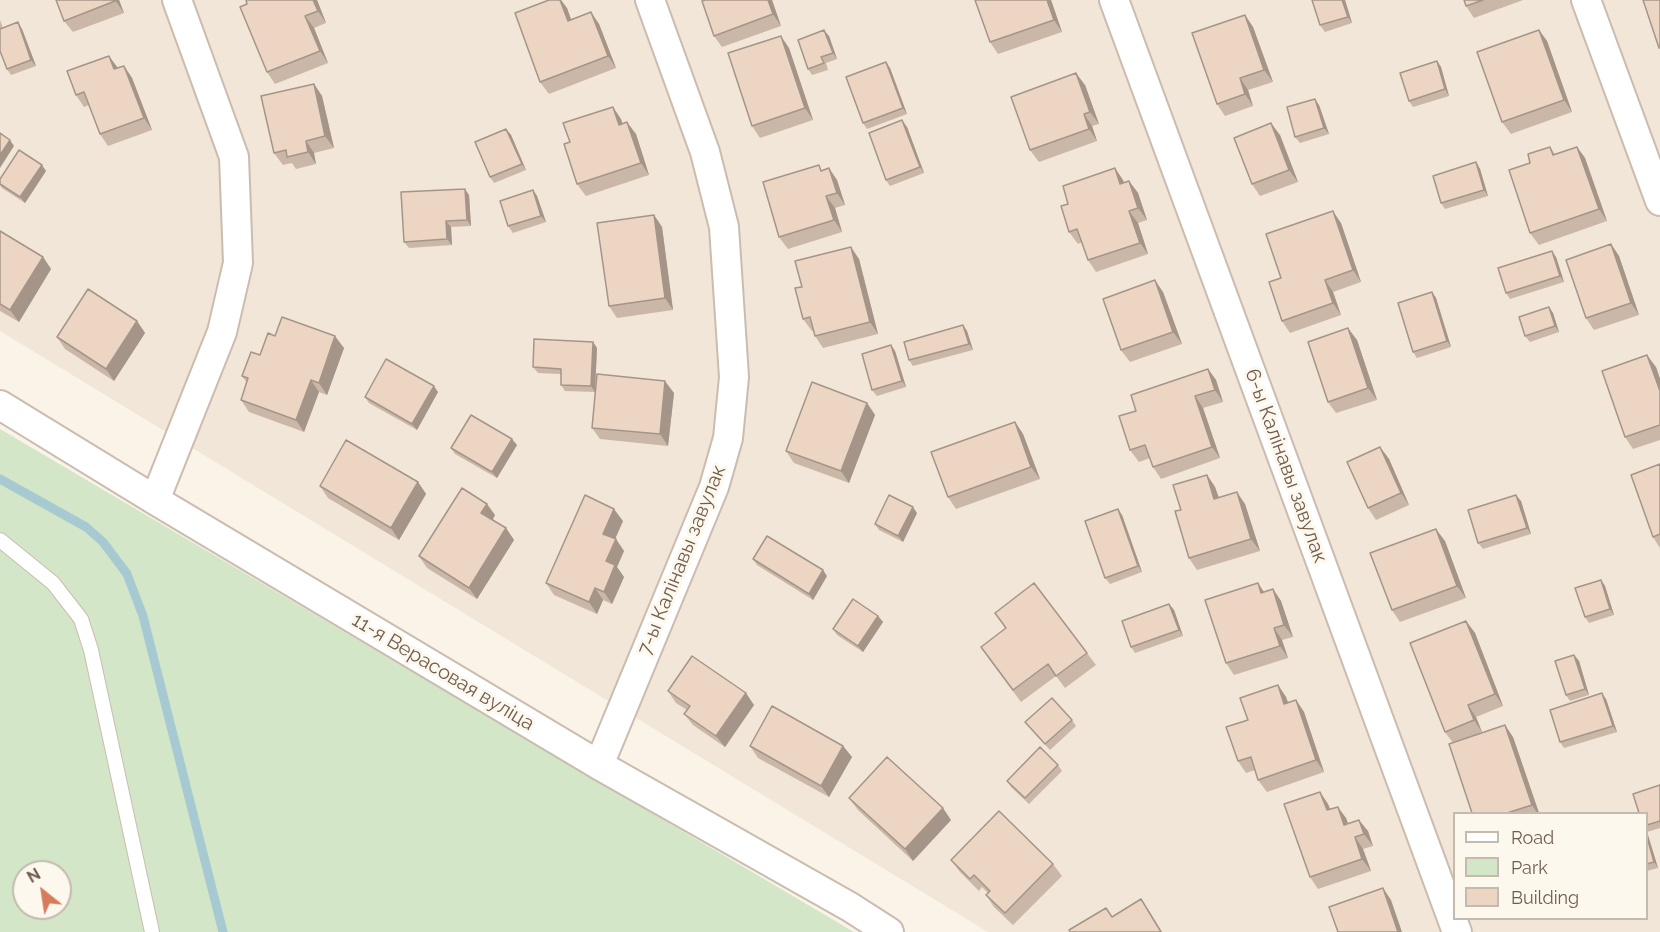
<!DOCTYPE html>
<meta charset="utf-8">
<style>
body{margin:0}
#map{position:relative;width:1660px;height:932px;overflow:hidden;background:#faf4e8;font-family:Raleway,sans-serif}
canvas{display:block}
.legend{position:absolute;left:1453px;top:812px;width:195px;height:108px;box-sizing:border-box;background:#fdf8ee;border:2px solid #c5baae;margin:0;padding:8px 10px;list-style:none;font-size:18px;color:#715d4f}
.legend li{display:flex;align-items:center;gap:12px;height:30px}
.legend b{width:30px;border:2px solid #c5baae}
.north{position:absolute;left:12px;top:860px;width:60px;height:60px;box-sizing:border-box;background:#fdf8ee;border:2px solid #c5baae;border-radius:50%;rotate:330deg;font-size:16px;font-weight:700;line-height:24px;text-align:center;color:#715d4f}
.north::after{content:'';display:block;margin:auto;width:21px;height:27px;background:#d57c5c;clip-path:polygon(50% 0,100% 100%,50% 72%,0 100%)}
</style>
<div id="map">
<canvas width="1660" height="932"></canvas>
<ul class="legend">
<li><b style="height:8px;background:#fff"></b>Road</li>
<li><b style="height:16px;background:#d3e6c8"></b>Park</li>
<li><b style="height:16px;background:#ecd5c3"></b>Building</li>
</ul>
<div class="north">N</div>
</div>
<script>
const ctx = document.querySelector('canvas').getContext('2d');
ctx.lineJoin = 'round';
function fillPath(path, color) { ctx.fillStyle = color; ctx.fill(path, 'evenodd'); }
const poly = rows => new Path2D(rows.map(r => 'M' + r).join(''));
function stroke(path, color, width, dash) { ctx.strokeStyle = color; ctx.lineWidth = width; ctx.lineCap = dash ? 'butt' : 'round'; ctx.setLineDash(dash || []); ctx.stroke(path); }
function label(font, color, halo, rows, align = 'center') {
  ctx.font = font + ' Raleway,sans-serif'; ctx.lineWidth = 6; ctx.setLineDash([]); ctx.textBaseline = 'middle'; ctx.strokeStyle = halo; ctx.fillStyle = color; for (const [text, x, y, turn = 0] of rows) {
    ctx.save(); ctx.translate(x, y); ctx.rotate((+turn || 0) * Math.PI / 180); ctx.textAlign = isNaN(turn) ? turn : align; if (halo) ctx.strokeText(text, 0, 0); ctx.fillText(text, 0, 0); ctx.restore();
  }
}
fillPath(poly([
 [0,0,1660,0,1660,932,988,932,0,331],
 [1454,814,1646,814,1646,918,1454,918]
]), '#f1e6d7');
fillPath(poly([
 [0,429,854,932,0,932],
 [24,872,60,872,60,908,24,908]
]), '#d3e6c8');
stroke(poly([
 [0,479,86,527,103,542,127,574,143,616,223,932]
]), '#a6c9d2', 9);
const lane = poly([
 [0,540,53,583,81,619,91,650,152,932]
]);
const street = poly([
 [1114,0,1457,932],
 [1586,0,1660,201],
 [0,405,155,500,599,765,850,907,889,932],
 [155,500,222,332,238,263,234,157,177,0],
 [599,765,714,487,728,438,734,377,724,227,705,152,650,0]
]);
stroke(lane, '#cbbcaf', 16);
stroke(street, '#cbbcaf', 32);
stroke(lane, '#fff', 14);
stroke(street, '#fff', 28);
fillPath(poly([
 [56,0,119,0,124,13,73,32,64,21],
 [246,0,317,0,326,23,314,28,328,63,275,84,267,72],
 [772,0,781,26,722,47,714,36],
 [975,0,1051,0,1062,32,998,54,990,42],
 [1345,0,1352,23,1325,32,1320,25],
 [1464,0,1523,0,1474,18,1466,6],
 [567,8,571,20,599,24,616,68,549,94,540,82],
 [1245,15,1253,27,1273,82,1248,90,1253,106,1225,116,1217,104],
 [0,20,3,28,22,29,36,66,11,75,7,69,0,51],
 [1539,30,1547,41,1572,112,1511,134,1502,122],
 [829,36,837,59,826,63,828,70,812,75,808,69],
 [789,48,813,120,760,138,752,126],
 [1437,61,1441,67,1449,96,1413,107,1409,101],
 [124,66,132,78,152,130,108,146,100,134,89,105,84,107,76,95,118,68],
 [890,68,907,114,867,129,863,123],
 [314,84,322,96,334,148,314,153,316,164,296,169,292,163,283,165,274,153],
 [1085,85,1099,124,1092,126,1097,141,1039,162,1030,150],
 [1319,105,1329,134,1300,143,1295,137],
 [621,119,622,124,636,134,649,175,586,196,577,184,570,142],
 [907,127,924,173,890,186,886,180],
 [506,129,511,135,526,170,494,183,490,177],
 [1280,135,1298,182,1260,196,1252,184],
 [1550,147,1555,154,1577,147,1585,158,1607,221,1539,245,1530,233,1530,163],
 [1476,162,1480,169,1488,196,1445,209,1441,203],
 [823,170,837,180,845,205,835,208,842,232,788,249,779,237],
 [46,171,25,203,2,188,0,185,0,179],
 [1123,180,1124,183,1129,181,1138,193,1147,220,1138,223,1148,254,1096,272,1088,260,1082,242,1078,244,1069,232,1068,204],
 [533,190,537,196,546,222,513,233,508,226],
 [469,195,471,226,451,227,452,245,409,248,404,242],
 [654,215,662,227,673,310,617,318,609,306],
 [1341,223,1361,282,1333,292,1341,315,1290,333,1282,321,1281,278],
 [0,231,43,257,51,269,19,322,0,311],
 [1611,244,1619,256,1639,315,1594,330,1586,318],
 [1556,257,1564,282,1510,299,1506,293],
 [859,259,878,334,823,348,815,336,814,330,812,331,803,319,802,287],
 [1163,292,1182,344,1130,362,1121,350],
 [1432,292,1436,298,1451,347,1417,358,1413,352],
 [1549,307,1553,313,1559,332,1530,342,1525,336],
 [137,321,145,333,114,381,65,349,57,337],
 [963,325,967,331,973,350,913,366,909,360],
 [275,336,344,348,327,395,319,392,304,432,249,412,241,400,247,383,242,376],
 [1357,340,1377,400,1336,413,1328,402],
 [593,342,597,348,595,392,565,391,561,385,561,374,538,373,533,367],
 [891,345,895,351,906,387,877,396,872,390],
 [1656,367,1660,379,1660,440,1633,449,1625,437],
 [1208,369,1216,380,1223,402,1203,408,1220,458,1161,479,1153,467,1150,458,1139,462,1130,450,1136,411],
 [438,392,417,430,369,403,365,397],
 [674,393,668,446,600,439,592,428],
 [867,403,875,415,849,483,794,463,786,451],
 [1015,422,1023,434,1040,479,956,509,948,497],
 [517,445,497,478,455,454,451,448],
 [1380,447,1389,459,1409,505,1376,520,1368,508],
 [1660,464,1660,548,1653,537],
 [1207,475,1215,487,1219,497,1245,504,1260,551,1197,570,1189,558,1181,510],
 [418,482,426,494,399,540,328,498,320,486],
 [1521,501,1531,534,1483,549,1478,543],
 [917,513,903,542,879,530,875,524],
 [495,515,492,520,506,528,514,540,477,599,427,568,419,556],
 [1122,515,1142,572,1110,584,1105,578],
 [623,521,615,539,624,551,617,567,624,577,612,604,603,600,597,614,554,595,546,583],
 [1445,541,1466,598,1400,622,1392,610],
 [753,559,827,576,813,600,757,565],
 [1601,580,1605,586,1614,615,1589,623,1585,617],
 [1273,589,1281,601,1293,637,1282,640,1288,658,1234,675,1226,663,1264,592],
 [1169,604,1174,610,1183,636,1135,653,1131,647],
 [995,613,1087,653,1096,665,1065,688,1056,676,1021,702,989,659,1006,629],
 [878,616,883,622,863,652,837,635,833,629],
 [1466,621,1475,633,1503,706,1476,717,1482,732,1470,737,1513,737,1539,813,1472,813,1453,743,1445,732],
 [1574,655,1579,661,1589,695,1570,701,1566,695],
 [1278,685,1286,697,1288,702,1296,700,1304,712,1324,772,1267,792,1258,780,1255,770,1246,773,1238,761,1248,720],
 [668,691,754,705,725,747,693,725,684,714,687,710,676,703],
 [1606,699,1617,732,1564,748,1560,742],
 [1072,720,1076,726,1050,750,1030,728,1025,722],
 [750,746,843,746,852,757,829,797,758,758],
 [1058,765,1062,771,1029,804,1011,787,1007,781],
 [1660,785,1660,828,1647,832,1658,868,1647,871,1647,813],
 [1320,792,1328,804,1330,809,1346,818,1348,824,1368,831,1373,846,1363,849,1371,871,1318,889,1310,877],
 [849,798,951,820,913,861,858,810],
 [951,860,1053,864,1062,876,1013,925,994,907,986,895,988,893,982,887,979,891,960,872]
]), '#cbb7a8');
fillPath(poly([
 [115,0,119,0,124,13],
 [313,0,317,0,326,23,318,11],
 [560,0,561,0,567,8,576,33,568,21],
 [768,0,772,0,781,26,773,14],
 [1047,0,1051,0,1062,32,1054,20],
 [1342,0,1345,0,1352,23,1348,17],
 [591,12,599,24,616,68,608,56],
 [1245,15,1253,27,1273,82,1264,70],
 [305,16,314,28,328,63,320,51],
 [18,22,22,29,36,66,31,60],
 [824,30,829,36,837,59,833,53],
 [1539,30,1547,41,1572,112,1564,100],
 [781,36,789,48,813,120,805,108],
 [109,56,118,68,114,69],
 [1437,61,1441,67,1449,96,1445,89],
 [886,62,890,68,907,114,903,108],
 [124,66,132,78,152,130,144,118],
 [1076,73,1085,85,1099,124,1090,112],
 [1240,78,1248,90,1253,106,1245,94],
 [314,84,322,96,334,148,325,136],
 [1315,99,1319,105,1329,134,1324,128],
 [613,107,621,119,627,137,619,125],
 [1084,114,1092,126,1097,141,1089,129],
 [902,120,907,127,924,173,920,167],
 [627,122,636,134,649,175,641,163],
 [1271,123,1280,135,1298,182,1289,170],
 [506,129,511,135,526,170,522,164],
 [10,140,14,146,0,168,0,155],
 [306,141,314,153,316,164,308,152],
 [1577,147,1585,158,1607,221,1599,209],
 [1476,162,1480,169,1488,196,1484,190],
 [42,165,46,171,25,203,20,197],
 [829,168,837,180,845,205,837,193],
 [1115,168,1123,180,1128,196,1120,184],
 [1129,181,1138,193,1147,220,1138,208],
 [465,189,469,195,471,226,467,220],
 [533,190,537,196,546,222,541,216],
 [826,196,835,208,842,232,834,220],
 [1129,211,1138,223,1148,254,1140,243],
 [1333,211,1341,223,1361,282,1353,270],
 [654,215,662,227,673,310,665,298],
 [446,221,451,227,452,245,447,239],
 [1611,244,1619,256,1639,315,1631,303],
 [851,247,859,259,878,334,870,322],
 [1552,251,1556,257,1564,282,1560,276],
 [43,257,51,269,19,322,10,310],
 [1155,280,1163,292,1182,344,1173,332],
 [1325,280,1333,292,1341,315,1333,303],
 [1432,292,1436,298,1451,347,1447,341],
 [1549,307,1553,313,1559,332,1555,326],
 [137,321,145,333,114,381,106,369],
 [963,325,967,331,973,350,969,344],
 [1348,328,1357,340,1377,400,1368,388],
 [335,336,344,348,327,395,319,383],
 [593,342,597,348,595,392,591,386],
 [891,345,895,351,906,387,902,381],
 [1647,355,1656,367,1660,379,1660,391],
 [1208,369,1216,380,1223,402,1215,390],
 [311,380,319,392,304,432,296,420],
 [665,381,674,393,668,446,660,434],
 [434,386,438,392,417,430,412,424],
 [1195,396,1203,408,1220,458,1212,447],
 [867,403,875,415,849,483,841,471],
 [1015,422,1023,434,1040,479,1031,467],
 [512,439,517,445,497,478,492,472],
 [1380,447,1389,459,1409,505,1401,493],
 [1207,475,1215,487,1223,511,1214,499],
 [418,482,426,494,399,540,391,528],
 [1237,492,1245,504,1260,551,1251,539],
 [1516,495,1521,501,1531,534,1527,528],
 [487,504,495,515,490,525,481,513],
 [913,507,917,513,903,542,898,536],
 [614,509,623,521,612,546,603,534],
 [1118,509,1122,515,1142,572,1138,566],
 [506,528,514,540,477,599,469,588],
 [1436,529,1445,541,1466,598,1457,586],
 [616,539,624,551,617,567,624,577,612,604,604,592,606,561],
 [823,570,827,576,813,600,809,594],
 [1601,580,1605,586,1614,615,1610,609],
 [1258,583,1266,595,1261,593],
 [595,588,603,600,597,614,589,602],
 [1273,589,1281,601,1293,637,1284,625],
 [1169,604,1174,610,1183,636,1179,630],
 [878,616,883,622,863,652,858,646],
 [1466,621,1475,633,1503,706,1495,694],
 [1274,628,1282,640,1288,658,1280,646],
 [1574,655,1579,661,1589,695,1585,689],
 [1278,685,1286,697,1292,716,1284,704],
 [746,693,754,705,725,747,716,736],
 [1602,693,1606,699,1617,732,1613,726],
 [1296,700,1304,712,1324,772,1316,760],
 [1468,705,1476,717,1482,732,1474,720],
 [1505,725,1513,737,1539,813,1537,813,1532,805],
 [843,746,852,757,829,797,821,786],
 [1320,792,1328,804,1335,822,1327,810],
 [1338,807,1346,818,1353,837,1344,825],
 [943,808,951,820,913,861,905,849],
 [1359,820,1368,831,1373,846,1364,834],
 [1647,831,1647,832,1658,868,1654,862,1647,837],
 [1355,837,1363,849,1371,871,1362,859],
 [1383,888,1391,900,1402,932,1398,932],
 [1141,899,1149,911,1162,932,1161,932]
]), '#a59588');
const building = poly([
 [56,0,115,0,115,1,64,21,56,0],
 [246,0,313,0,318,11,305,16,320,51,267,72,240,7,247,4,246,0],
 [549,0,560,0,568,21,591,12,608,56,540,82,515,13,549,0],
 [705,0,768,0,773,14,714,36,702,1,705,0],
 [975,0,1047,0,1054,20,990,42,975,0],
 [1312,0,1342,0,1348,17,1320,25,1312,0],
 [1464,0,1483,0,1466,6,1464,0],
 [1643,0,1660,0,1660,48,1659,48,1643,0],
 [1245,15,1264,70,1240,78,1245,94,1217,104,1192,33,1245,15],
 [18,22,31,60,7,69,0,51,0,29,18,22],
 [824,30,833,53,821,57,824,63,808,69,798,40,824,30],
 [1539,30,1564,100,1502,122,1477,52,1539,30],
 [781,36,805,108,752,126,728,53,781,36],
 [109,56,114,69,124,66,144,118,100,134,84,92,76,95,67,71,109,56],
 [1437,61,1445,89,1409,101,1400,73,1437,61],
 [886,62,903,108,863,123,846,77,886,62],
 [1076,73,1090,112,1084,114,1089,129,1030,150,1011,97,1076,73],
 [314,84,325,136,306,141,308,152,287,157,286,150,274,153,261,96,314,84],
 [1315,99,1324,128,1295,137,1287,107,1315,99],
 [613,107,619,125,627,122,641,163,577,184,564,144,570,142,563,123,613,107],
 [902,120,920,167,886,180,869,133,902,120],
 [1271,123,1289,170,1252,184,1234,138,1271,123],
 [506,129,522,164,490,177,475,142,506,129],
 [0,133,10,140,0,155,0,133],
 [1550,147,1553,155,1577,147,1599,209,1530,233,1509,170,1530,163,1528,154,1550,147],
 [19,150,42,165,20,197,0,184,0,179,19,150],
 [1476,162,1484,190,1441,203,1433,176,1476,162],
 [819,165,821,171,829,168,837,193,826,196,834,220,779,237,763,182,819,165],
 [1115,168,1120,184,1129,181,1138,208,1129,211,1140,243,1088,260,1077,229,1069,232,1061,206,1068,204,1063,186,1115,168],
 [465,189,467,220,446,221,447,239,404,242,401,192,465,189],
 [533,190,541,216,508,226,500,201,533,190],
 [1333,211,1353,270,1325,280,1333,303,1282,321,1269,282,1281,278,1266,234,1333,211],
 [654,215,665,298,609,306,597,223,654,215],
 [0,231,43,257,10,310,0,304,0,231],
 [1611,244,1631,303,1586,318,1566,260,1611,244],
 [851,247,870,322,815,336,810,317,803,319,795,288,802,287,795,261,851,247],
 [1552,251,1560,276,1506,293,1498,268,1552,251],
 [1155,280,1173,332,1121,350,1103,299,1155,280],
 [88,289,137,321,106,369,57,337,88,289],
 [1432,292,1447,341,1413,352,1398,303,1432,292],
 [1549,307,1555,326,1525,336,1519,317,1549,307],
 [282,317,335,336,319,383,311,380,296,420,241,400,248,378,242,376,251,352,260,355,268,333,275,336,282,317],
 [963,325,969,344,909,360,904,342,963,325],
 [1348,328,1368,388,1328,402,1308,342,1348,328],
 [534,339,593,342,591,386,561,385,561,369,533,367,534,339],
 [891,345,902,381,872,390,862,354,891,345],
 [1647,355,1660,391,1660,425,1625,437,1602,371,1647,355],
 [386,359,434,386,412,424,365,397,386,359],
 [1208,369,1215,390,1195,396,1212,447,1153,467,1145,445,1130,450,1119,416,1136,411,1131,395,1208,369],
 [597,374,665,381,660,434,592,428,597,374],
 [812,382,867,403,841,471,786,451,812,382],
 [471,415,512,439,492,472,451,448,471,415],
 [1015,422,1031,467,948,497,931,452,1015,422],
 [346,440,418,482,391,528,320,486,346,440],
 [1380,447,1401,493,1368,508,1347,462,1380,447],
 [1660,464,1660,534,1653,537,1631,475,1660,464],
 [1207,475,1214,499,1237,492,1251,539,1189,558,1175,511,1181,510,1173,485,1207,475],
 [462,488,487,504,481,513,506,528,469,588,419,556,462,488],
 [585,495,614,509,603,534,616,539,606,561,615,565,604,592,595,588,589,602,546,583,585,495],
 [889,495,913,507,898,536,875,524,889,495],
 [1516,495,1527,528,1478,543,1468,510,1516,495],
 [1118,509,1138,566,1105,578,1085,521,1118,509],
 [1436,529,1457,586,1392,610,1370,553,1436,529],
 [767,536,823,570,809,594,753,559,767,536],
 [1601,580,1610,609,1585,617,1575,588,1601,580],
 [1034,583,1087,653,1056,676,1048,664,1013,690,981,647,1006,628,995,613,1034,583],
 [1258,583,1261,593,1273,589,1284,625,1274,628,1280,646,1226,663,1205,600,1258,583],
 [853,599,878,616,858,646,833,629,853,599],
 [1169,604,1179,630,1131,647,1122,621,1169,604],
 [1466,621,1495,694,1468,705,1474,720,1445,732,1410,643,1466,621],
 [1574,655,1585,689,1566,695,1555,661,1574,655],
 [692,656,746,693,716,736,684,714,690,706,668,691,692,656],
 [1278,685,1284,704,1296,700,1316,760,1258,780,1251,757,1238,761,1226,727,1248,720,1240,698,1278,685],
 [1602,693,1613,726,1560,742,1550,710,1602,693],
 [1052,698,1072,720,1045,744,1025,722,1052,698],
 [772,706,843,746,821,786,750,746,772,706],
 [1505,725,1532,805,1507,813,1472,813,1449,744,1505,725],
 [1040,747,1058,765,1025,798,1007,781,1040,747],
 [887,757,943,808,905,849,849,798,887,757],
 [1660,785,1660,821,1647,825,1647,813,1639,813,1633,794,1660,785],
 [1320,792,1327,810,1338,807,1344,825,1359,820,1364,834,1355,837,1362,859,1310,877,1284,804,1320,792],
 [999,811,1053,864,1005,913,986,895,990,891,974,875,970,879,951,860,999,811],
 [1647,837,1654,862,1647,864,1647,837],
 [1383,888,1398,932,1338,932,1329,907,1383,888],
 [1141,899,1161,932,1070,932,1069,930,1106,908,1112,917,1141,899]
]);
fillPath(building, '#ecd5c3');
stroke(building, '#a59588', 1.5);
label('20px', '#715d4f', '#fdf8ee', [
 ["6-ы Калінавы завулак",1286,466,70],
 ["7-ы Калінавы завулак",682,560,-68],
 ["11-я Верасовая вуліца",443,672,31]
]);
</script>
